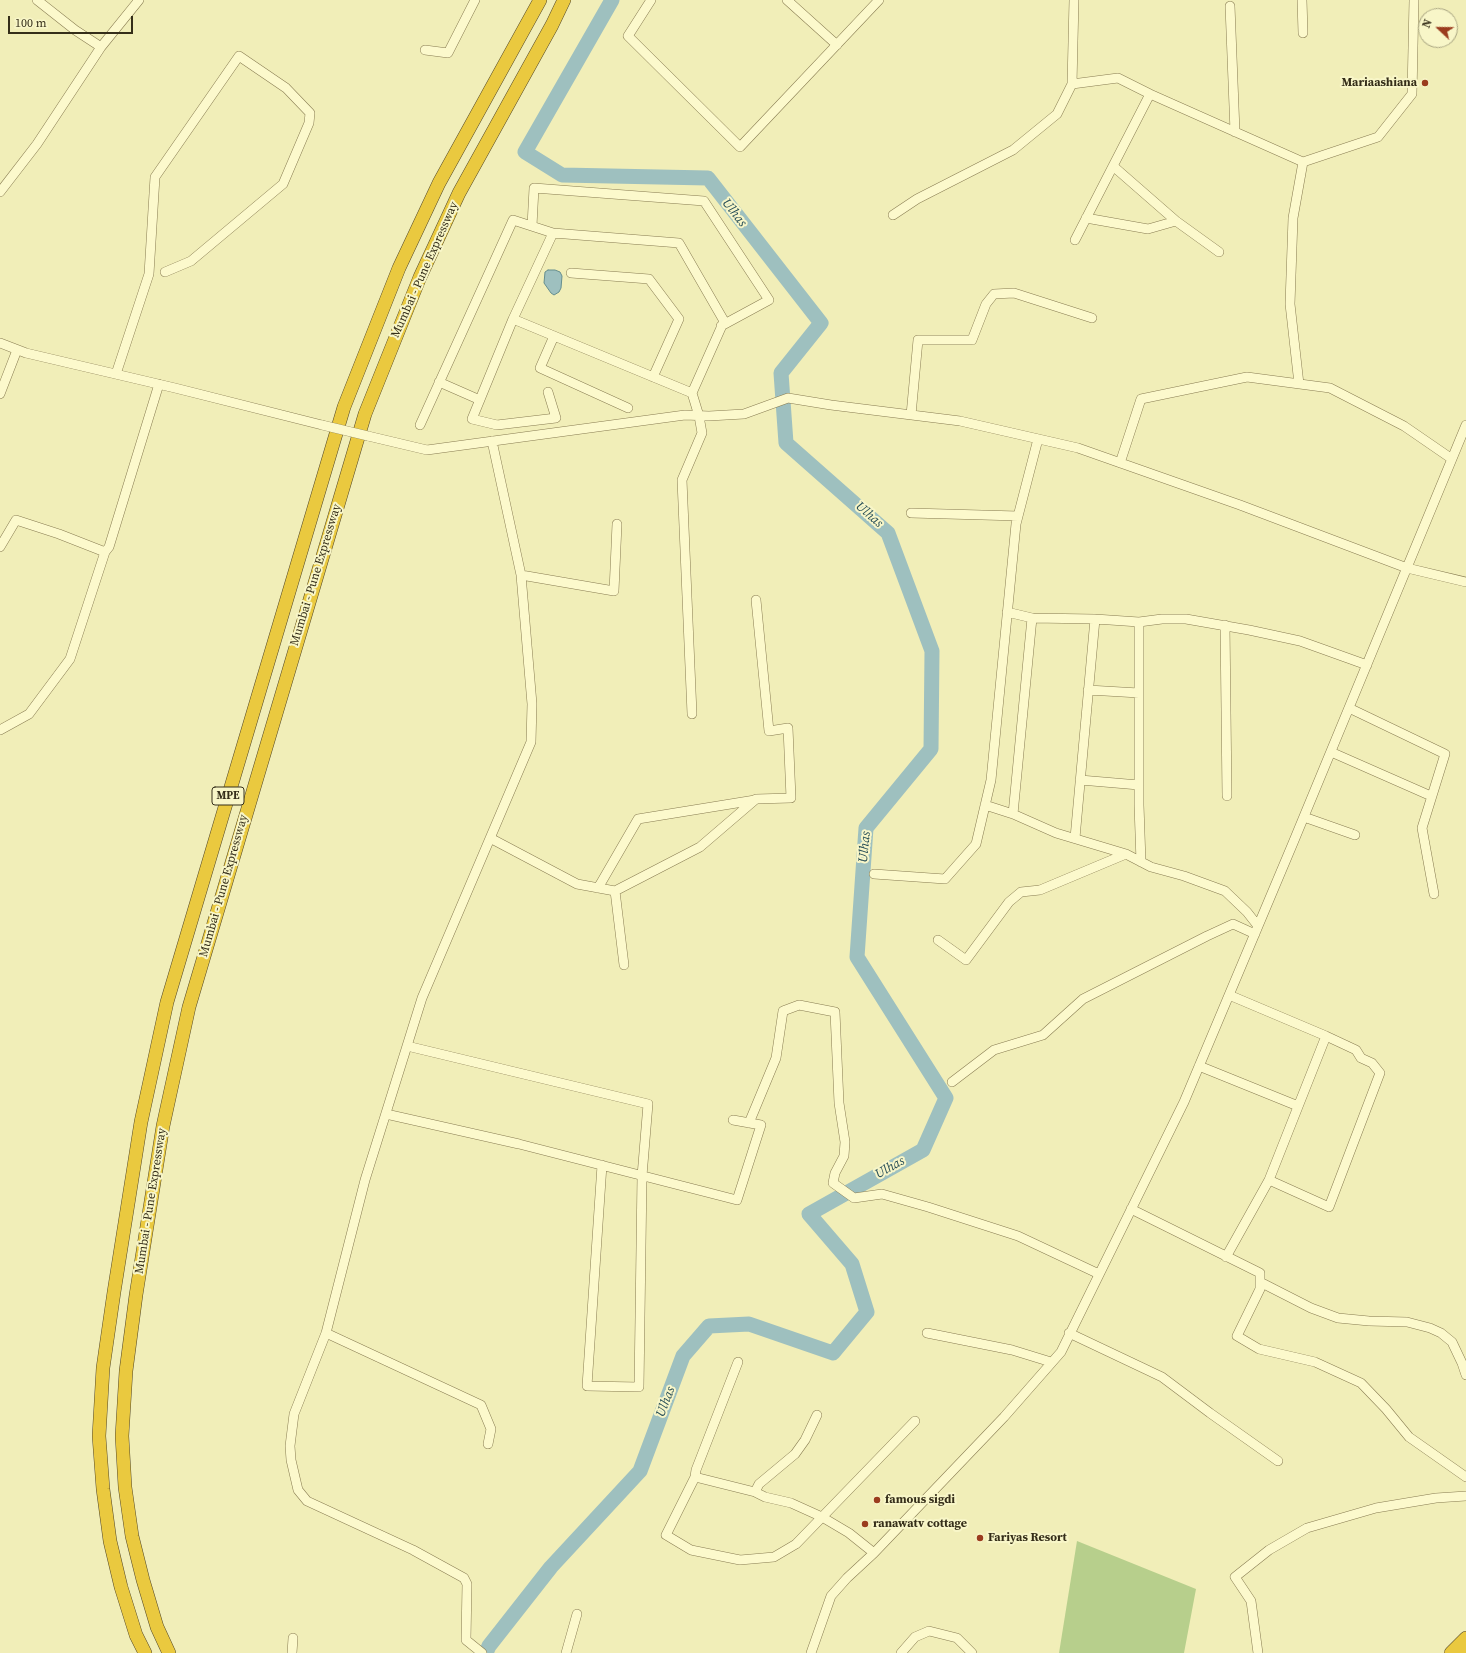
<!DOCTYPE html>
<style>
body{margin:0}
#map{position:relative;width:1466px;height:1653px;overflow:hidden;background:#f1eeb8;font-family:"Source Serif 4",serif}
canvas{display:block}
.north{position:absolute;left:1418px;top:8px;width:40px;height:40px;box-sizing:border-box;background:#f8f6c8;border:1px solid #aaa682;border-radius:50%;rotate:292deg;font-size:11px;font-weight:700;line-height:16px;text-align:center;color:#352e19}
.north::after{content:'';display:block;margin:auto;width:14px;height:18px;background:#9b3c1e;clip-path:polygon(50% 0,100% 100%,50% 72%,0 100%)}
.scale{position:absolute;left:8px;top:16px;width:125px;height:18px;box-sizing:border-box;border:2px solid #352e19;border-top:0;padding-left:5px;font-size:12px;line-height:14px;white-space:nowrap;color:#352e19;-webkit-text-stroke:3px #f8f6c8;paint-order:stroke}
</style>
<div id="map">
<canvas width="1466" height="1653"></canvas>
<div class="north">N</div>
<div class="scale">100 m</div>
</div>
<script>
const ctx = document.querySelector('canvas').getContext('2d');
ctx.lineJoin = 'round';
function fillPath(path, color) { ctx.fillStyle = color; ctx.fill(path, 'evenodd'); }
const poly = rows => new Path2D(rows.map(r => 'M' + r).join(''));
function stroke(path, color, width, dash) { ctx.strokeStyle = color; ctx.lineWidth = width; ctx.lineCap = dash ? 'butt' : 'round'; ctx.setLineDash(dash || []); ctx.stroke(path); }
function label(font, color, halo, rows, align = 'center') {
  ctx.font = font + ' "Source Serif 4",serif'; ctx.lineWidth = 4; ctx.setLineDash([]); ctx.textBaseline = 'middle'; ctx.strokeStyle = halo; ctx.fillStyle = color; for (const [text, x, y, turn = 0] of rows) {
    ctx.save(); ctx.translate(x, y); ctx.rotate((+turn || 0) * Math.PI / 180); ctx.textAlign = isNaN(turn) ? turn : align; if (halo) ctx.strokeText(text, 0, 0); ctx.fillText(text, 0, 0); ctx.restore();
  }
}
fillPath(poly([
 [1077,1541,1196,1589,1184,1653,1059,1653]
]), '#b7cf8c');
const water = poly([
 [548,270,555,270,560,272,562,276,561,288,559,292,554,295,551,293,544,283,545,272,548,270]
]);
fillPath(water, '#9ec0bf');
stroke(water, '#658e8e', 1);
stroke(poly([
 [486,1653,489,1646,551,1567,640,1471,683,1356,709,1326,749,1324,833,1353,867,1312,852,1264,809,1214,923,1150,946,1098,857,957,866,828,931,749,932,651,888,533,786,443,781,373,821,323,708,178,562,175,525,152,612,0]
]), '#9ec0bf', 15);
const minor = poly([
 [37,0,75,30,101,47],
 [651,0,628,36,740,147,879,0],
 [787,0,837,45],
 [1302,0,1303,33],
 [1230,6,1235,132],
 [425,50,448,53,475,0],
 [1072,84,1118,78,1150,94,1303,162,1378,137,1412,94,1414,0],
 [1113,166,1176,221,1219,252],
 [0,192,37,144,101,47,139,0],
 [893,215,917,199,1013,150,1057,114,1072,84,1074,0],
 [1086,218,1148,229,1176,221],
 [532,226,534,188,704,201,769,300,721,326],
 [1075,240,1150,94],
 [571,273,649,279,679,319,653,377],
 [513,319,553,233],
 [554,336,540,368,628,408],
 [0,343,26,353,175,388,322,425],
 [116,374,149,274,155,177,239,56,286,88,310,113,309,123,283,184,191,261,165,272],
 [439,382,480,400],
 [1299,384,1290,304,1293,218,1303,162],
 [548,392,556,418,497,425,472,419,513,319,692,393],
 [0,394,17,350],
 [911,415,918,340,972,340,986,304,994,294,1014,293,1092,318],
 [420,425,513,220,553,233,679,243,724,321,692,393,699,416,702,433,682,480,692,714],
 [368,436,427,450,685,415,709,416,744,414,788,398,831,405,960,421,1078,448,1240,505,1407,568,1466,582],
 [1120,463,1141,399,1247,377,1330,388,1404,426,1452,459],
 [911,513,1018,516],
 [0,547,16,520,59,534,105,552],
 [521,575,614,591,617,524],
 [1032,618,1095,619,1139,622,1162,619,1186,619,1249,630,1300,641,1367,665],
 [1139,622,1139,805,1141,862],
 [1225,625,1227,796],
 [1088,690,1139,693],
 [1349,708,1445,754,1422,828,1434,894],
 [0,730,29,714,70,659,105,552,109,547,159,384],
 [1331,752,1431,796],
 [1080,780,1139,785],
 [985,805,1013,814,1032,618,1007,612],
 [1013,814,1056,833,1126,854,1151,867,1184,876,1225,891,1247,912,1258,926],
 [1304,817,1355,835],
 [490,838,577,884,615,891,700,847,756,799,791,798,788,728,769,731,756,600],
 [1075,838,1095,619],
 [874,874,945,879,976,844,991,780,1016,524,1038,439],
 [598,888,638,819,755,800],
 [615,891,624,965],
 [938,940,966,960,1009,902,1021,892,1040,890,1126,854],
 [1229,995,1326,1036,1356,1050,1361,1058,1372,1063,1380,1073,1329,1207,1269,1180,1326,1036],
 [407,1046,648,1104,642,1176,639,1387,587,1386,602,1165],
 [1199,1066,1298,1106],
 [952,1082,994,1050,1043,1035,1083,999,1207,936,1233,924,1255,934],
 [386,1114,519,1144,737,1200,761,1125,733,1120],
 [749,1123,776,1058,783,1011,799,1005,835,1012,839,1103,845,1142,844,1156,835,1173,833,1183,854,1198,882,1194,928,1207,1018,1236,1099,1274],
 [1131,1209,1260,1273,1260,1289,1237,1336,1259,1349,1315,1362,1361,1383,1386,1409,1409,1437,1466,1477],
 [1226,1257,1269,1180],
 [1260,1282,1311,1308,1338,1318,1369,1321,1407,1322,1430,1328,1441,1333,1452,1342,1462,1363,1466,1375],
 [326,1333,481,1405,491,1429,488,1444],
 [927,1333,1012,1350,1051,1362],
 [1069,1333,1162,1377,1210,1413,1278,1461],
 [738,1362,696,1470,695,1477,666,1535,691,1550,740,1560,774,1557,796,1544,915,1421],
 [695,1477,755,1492,765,1497,791,1503,822,1517,849,1533,874,1553,847,1578,831,1596,811,1653],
 [755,1492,759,1484,795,1454,805,1440,817,1415],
 [874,1553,1004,1417,1061,1352,1184,1102,1293,843,1466,425],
 [292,1653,293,1638],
 [482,1653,466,1640,467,1584,464,1578,413,1550,307,1501,298,1490,291,1460,290,1446,294,1414,326,1333,365,1180,422,998,531,742,532,704,521,575,492,441],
 [566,1653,577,1614],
 [901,1653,915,1637,929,1631,957,1638,972,1653],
 [1258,1653,1251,1601,1235,1577,1269,1550,1307,1528,1376,1508,1436,1498,1466,1496]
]);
const highway = poly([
 [145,1653,136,1635,121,1587,110,1541,103,1489,99,1436,103,1368,114,1292,141,1122,167,1002,344,407,399,268,439,183,540,0],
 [169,1653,157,1627,143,1580,132,1536,125,1487,122,1436,126,1371,136,1295,163,1126,189,1007,365,414,420,277,459,193,552,25,564,0],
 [1451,1653,1466,1638],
 [1465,1653,1466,1652]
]);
stroke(minor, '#887c52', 10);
stroke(highway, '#544828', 14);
stroke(minor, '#fcf9cc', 9);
stroke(highway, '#eac93f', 13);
const minorBridge = poly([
 [322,425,368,436]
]);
stroke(minorBridge, '#887c52', 10, []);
stroke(minorBridge, '#fcf9cc', 9);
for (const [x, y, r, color] of [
 [1425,83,4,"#9b3c1e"],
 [877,1500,4,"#9b3c1e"],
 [865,1524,4,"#9b3c1e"],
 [980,1538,4,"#9b3c1e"]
]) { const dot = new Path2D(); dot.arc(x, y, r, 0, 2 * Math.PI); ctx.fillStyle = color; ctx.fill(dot); stroke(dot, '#f8f6c8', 1.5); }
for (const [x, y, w] of [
 [228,796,32]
]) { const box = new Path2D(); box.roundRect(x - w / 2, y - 9, w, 18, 3); ctx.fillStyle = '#f8f6c8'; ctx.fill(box); stroke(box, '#352e19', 1); }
label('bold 11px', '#352e19', null, [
 ["MPE",228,796]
]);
label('bold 12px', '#352e19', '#f8f6c8', [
 ["Mariaashiana",1417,83,"right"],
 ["famous sigdi",885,1500],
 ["ranawatv cottage",873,1524],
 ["Fariyas Resort",988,1538]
], 'left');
label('12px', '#352e19', '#f8f6c8', [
 ["Mumbai - Pune Expressway",425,270,-66],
 ["Mumbai - Pune Expressway",316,575,-73],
 ["Mumbai - Pune Expressway",224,886,-74],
 ["Mumbai - Pune Expressway",151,1201,-81]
]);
label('italic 13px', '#274e57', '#f8f6c8', [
 ["Ulhas",734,213,52],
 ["Ulhas",869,515,41],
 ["Ulhas",865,847,-84],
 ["Ulhas",890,1168,-29],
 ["Ulhas",666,1402,-69]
]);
</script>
